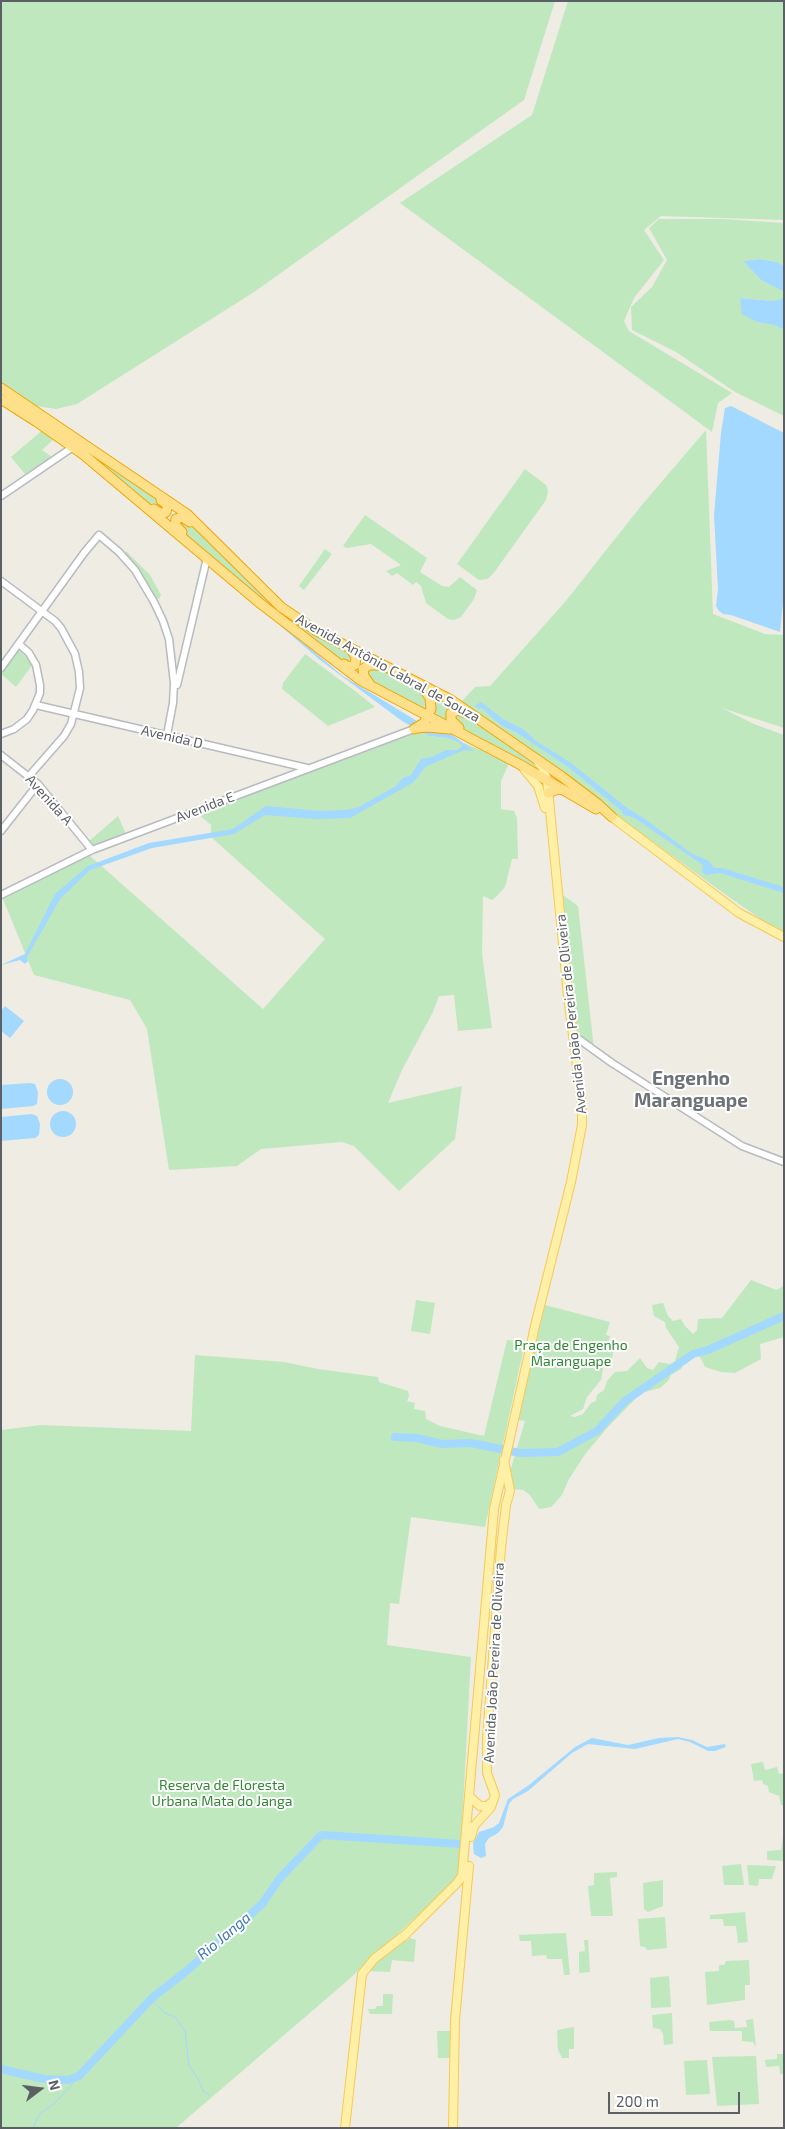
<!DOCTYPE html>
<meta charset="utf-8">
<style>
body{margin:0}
#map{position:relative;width:785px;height:2129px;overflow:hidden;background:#efece3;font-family:"Exo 2",sans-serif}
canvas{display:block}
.frame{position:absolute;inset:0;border:2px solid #5b6065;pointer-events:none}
.north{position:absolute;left:15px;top:2064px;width:50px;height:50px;-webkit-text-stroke:4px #fff;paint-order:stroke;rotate:75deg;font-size:14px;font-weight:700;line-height:20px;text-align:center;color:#5b6065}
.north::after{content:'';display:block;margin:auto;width:18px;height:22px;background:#5b6065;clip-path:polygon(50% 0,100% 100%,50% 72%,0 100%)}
.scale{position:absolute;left:608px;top:2092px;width:132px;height:22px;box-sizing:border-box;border:2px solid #5b6065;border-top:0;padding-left:6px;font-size:15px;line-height:18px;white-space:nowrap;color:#5b6065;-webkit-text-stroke:4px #fff;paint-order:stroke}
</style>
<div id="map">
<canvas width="785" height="2129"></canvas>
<div class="frame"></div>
<div class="north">N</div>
<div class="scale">200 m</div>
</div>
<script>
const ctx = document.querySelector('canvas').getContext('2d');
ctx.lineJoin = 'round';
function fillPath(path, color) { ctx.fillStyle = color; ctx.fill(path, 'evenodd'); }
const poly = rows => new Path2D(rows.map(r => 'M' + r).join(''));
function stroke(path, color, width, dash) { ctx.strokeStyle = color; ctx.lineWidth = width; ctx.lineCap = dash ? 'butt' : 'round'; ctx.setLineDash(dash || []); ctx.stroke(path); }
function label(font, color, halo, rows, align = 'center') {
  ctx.font = font + ' "Exo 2",sans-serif'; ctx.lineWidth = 4; ctx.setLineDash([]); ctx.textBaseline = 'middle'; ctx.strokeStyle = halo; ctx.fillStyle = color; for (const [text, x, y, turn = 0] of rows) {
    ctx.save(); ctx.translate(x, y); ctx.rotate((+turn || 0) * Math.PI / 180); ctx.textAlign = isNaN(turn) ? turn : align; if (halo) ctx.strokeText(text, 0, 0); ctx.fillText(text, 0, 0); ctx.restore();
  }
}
fillPath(poly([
 [1,1,555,1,524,100,254,292,77,404,56,409,36,406,1,382],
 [568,1,784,1,784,220,661,216,644,230,664,260,634,298,624,321,629,331,732,393,718,403,712,432,400,203,532,115],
 [659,219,722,219,784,223,784,266,777,262,760,259,743,261,761,280,784,292,784,298,774,301,741,298,757,322,774,325,784,330,784,416,735,392,676,352,632,330,631,307,652,287,667,260,649,228],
 [1,388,168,505,164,515,148,506,57,436,42,450,52,457,25,474,11,457,45,428,1,400],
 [706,430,713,614,765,634,784,635,784,728,722,708,754,724,784,735,784,931,765,922,726,895,461,702,475,687,490,686,565,602,641,506],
 [525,469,546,485,548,491,546,500,493,574,487,579,479,580,457,564],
 [365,515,427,558,420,572,442,586,449,587,460,577,477,590,474,599,461,617,454,620,448,619,426,603,421,586,416,582,413,585,397,573,392,576,386,571,401,565,371,544,347,548,343,546],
 [184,518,288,613,351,651,356,664,336,663,180,531,177,519],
 [325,549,332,554,304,590,299,586],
 [126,551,150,575,161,595,159,599,156,599,137,567,125,554],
 [18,649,33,664,16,687,1,674],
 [305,654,355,691,375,707,328,726,282,689,283,683],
 [371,665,390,671,425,692,428,713,389,693,366,677,367,667],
 [431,692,459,708,451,708,446,715,455,728,432,715],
 [452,714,469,716,533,759,545,776,460,727],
 [421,731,429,736,447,738,467,744,509,763,501,781,501,809,514,811,517,818,518,859,512,859,505,887,497,896,492,900,483,896,482,954,492,1028,458,1031,454,995,439,996,433,1012,402,1070,388,1103,462,1086,455,1139,399,1191,354,1146,342,1142,261,1149,237,1166,169,1170,147,1029,130,1000,34,975,3,899,89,855,263,1009,325,939,211,837,211,825,198,814],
 [118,816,126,834,91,846,88,842],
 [557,891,578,906,594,1049,573,1035],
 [751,1280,776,1290,784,1286,784,1337,760,1344,761,1359,735,1373,721,1372,705,1367,699,1355,686,1361,681,1369,671,1375,668,1381,660,1388,641,1393,608,1427,586,1453,569,1479,562,1495,551,1507,539,1509,530,1495,523,1490,513,1489,508,1478,525,1421,518,1420,545,1305,610,1322,606,1335,610,1336,607,1347,614,1349,611,1362,603,1368,601,1380,587,1397,583,1409,570,1416,575,1417,583,1414,591,1403,596,1401,597,1395,604,1390,607,1381,615,1372,627,1371,640,1358,647,1368,653,1370,659,1362,670,1364,675,1361,679,1347,666,1328,665,1322,654,1316,652,1305,663,1303,668,1316,673,1321,681,1319,685,1326,693,1334,697,1330,698,1319,722,1318],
 [416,1300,435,1303,430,1334,411,1331],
 [507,1340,525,1342,485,1527,411,1517,399,1604,390,1603,387,1645,471,1657,461,1844,458,1878,347,1981,176,2128,1,2128,1,1430,41,1425,191,1431,195,1355,284,1362,318,1369,378,1377,379,1382,408,1391,409,1396,407,1401,415,1403,414,1409,425,1411,426,1419,440,1426,484,1436],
 [763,1762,765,1770,777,1767,779,1774,784,1773,784,1805,781,1805,779,1796,769,1792,768,1786,763,1784,762,1780,754,1781,751,1764],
 [783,1837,784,1861,767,1860,767,1851,781,1850],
 [741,1864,744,1885,724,1885,722,1866],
 [747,1865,776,1866,772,1879,759,1879,758,1886,749,1885],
 [617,1872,617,1877,610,1878,613,1916,591,1916,588,1886,594,1885,594,1873],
 [663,1880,663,1906,648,1912,644,1909,643,1883],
 [745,1912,748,1942,738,1943,736,1926,724,1926,723,1919,710,1919,710,1915],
 [665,1917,667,1948,647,1950,645,1947,640,1946,638,1919],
 [566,1933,570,1975,564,1975,562,1959,547,1959,546,1955,532,1956,531,1941,520,1941,519,1935],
 [410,1938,416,1940,414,1962,392,1960,390,1972,368,1971,386,1954],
 [584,1940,588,1940,590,1972,579,1973,579,1952,585,1951],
 [749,1960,750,1985,745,1985,745,2000,707,2005,705,1972,719,1971,719,1965,724,1965,726,1961],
 [669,1976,671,2007,651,2008,650,1978],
 [383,1994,393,1994,392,2014,370,2014,368,2009,375,2009,377,2006,383,2006],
 [672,2013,673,2044,664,2045,663,2034,660,2029,653,2028,652,2015],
 [753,2019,756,2047,753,2042,742,2041,742,2031,710,2031,709,2022,730,2020,734,2021,735,2028,747,2027,746,2020],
 [574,2027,574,2049,569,2049,569,2058,562,2058,558,2050,557,2030],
 [437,2031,452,2031,452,2058,438,2058],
 [777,2054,784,2054,784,2074,780,2074,779,2066,766,2067,765,2060,777,2059],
 [756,2056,759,2104,717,2106,712,2057],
 [707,2060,710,2094,686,2095,684,2061]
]), '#bfe8bf');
fillPath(poly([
 [760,259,777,262,784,266,784,292,761,280,743,261],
 [740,298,774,301,784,298,784,330,774,325,757,322,742,314],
 [731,406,784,433,784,594,780,632,731,615,723,614,719,611,716,606,718,589,714,515,721,433,725,408],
 [208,562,343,676,430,729,450,733,474,751,464,750,425,767,414,782,350,818,316,819,265,815,234,834,152,848,90,870,60,899,27,957,28,961,25,964,20,960,1,965,25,954,55,894,88,866,149,843,233,829,266,806,320,811,346,810,359,807,396,786,403,778,411,775,421,759,432,757,446,750,458,750,462,746,459,742,447,738,429,736,402,721,320,660,223,576,207,564],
 [481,702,503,719,523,729,536,741,571,763,627,808,642,817,691,853,709,861,714,868,722,868,784,887,784,893,720,873,706,875,702,872,703,865,633,817,624,815,622,811,567,766,516,732,502,726,482,708,479,709,475,706],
 [5,1006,24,1021,10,1038,1,1031,1,1011],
 '47 1092a13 13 0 1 1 26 0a13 13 0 1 1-26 0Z',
 [30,1083,35,1084,38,1092,37,1104,33,1106,1,1109,1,1085],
 '50 1124a13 13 0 1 1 26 0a13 13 0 1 1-26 0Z',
 [32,1114,37,1116,40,1124,39,1135,35,1138,1,1141,1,1117],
 [678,1737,692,1740,707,1747,725,1744,726,1747,715,1751,708,1751,690,1742,678,1739,635,1749,588,1744,572,1753,528,1791,513,1799,509,1804,503,1827,498,1833,489,1838,485,1844,486,1856,481,1858,474,1854,473,1843,479,1832,494,1827,499,1823,508,1799,529,1785,575,1747,592,1738,628,1745,659,1738]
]), '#a3d8ff');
stroke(poly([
 [151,1999,165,2013,175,2017,185,2031,189,2066,198,2079,203,2091,209,2095],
 [33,2128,39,2115,57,2101,79,2076]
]), '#a3d8ff', 1);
stroke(poly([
 [395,1437,417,1438,442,1444,471,1443,520,1453,558,1452,597,1431,625,1401,693,1354,708,1350,784,1316],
 [1,2069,44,2079,68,2080,79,2076,152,1998,189,1969,262,1904,280,1878,321,1835,461,1844]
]), '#a3d8ff', 8);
const secondary = poly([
 [1,496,73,447],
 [1,581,55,621,61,628,75,654,79,672,80,688,71,724,64,736,29,776],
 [1,668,84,553,99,535,119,552,135,570,154,602,163,621,169,639,174,683,173,703,167,735],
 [177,685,207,558],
 [36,705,307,768],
 [1,734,14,729,27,719,33,710,40,693,40,685,36,665,29,653,19,644],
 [1,755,38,784,92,850],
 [1,831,38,784],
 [1,895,92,850,414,729],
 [573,1035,612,1063,742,1146,784,1162]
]);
const primary = poly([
 [524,769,538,786,545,808],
 [612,817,739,913,784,937],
 [470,1797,480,1806,487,1806,492,1802],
 [471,1837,474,1826,491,1807,495,1795,487,1773,487,1738,501,1548,506,1505,510,1491,504,1460],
 [345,2128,362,1974,374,1959,405,1935,457,1883,462,1876,494,1509,535,1326,571,1182,582,1125,582,1106,568,996,547,779,542,767,538,762],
 [453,2128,455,2020,469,1866]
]);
const highway = poly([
 [1,388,187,514,281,607,315,630,451,700,561,776,598,804,612,817],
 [1,399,37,422,84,455,261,604,360,680,519,764,596,809],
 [154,509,162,514,166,512,168,505,161,500],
 [182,532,175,525,176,519,182,517,190,522],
 [344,664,348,667,355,665,356,657,350,648],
 [369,683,364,676,363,669,369,665,380,665],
 [417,728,428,727,449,729],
 [459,728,451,720,451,713,458,710,466,713],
 [414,729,424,723,431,709,430,698,422,686],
 [548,793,558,789,564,790]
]);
stroke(secondary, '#b7bbc0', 9);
stroke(primary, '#f8c953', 10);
stroke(highway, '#f2a500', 11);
stroke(secondary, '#fff', 6);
stroke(primary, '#fff0a8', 8);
stroke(highway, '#ffe08a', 9);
label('14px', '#5b6065', '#fff', [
 ["Avenida Antônio Cabral de Souza",388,668,29],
 ["Avenida D",172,737,13],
 ["Avenida A",49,800,48],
 ["Avenida E",205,807,-21],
 ["Avenida João Pereira de Oliveira",571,1014,-96],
 ["Avenida João Pereira de Oliveira",494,1663,-87]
]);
label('14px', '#308734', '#fff', [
 ["Praça de Engenho",571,1345],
 ["Maranguape",571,1361],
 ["Reserva de Floresta",222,1785],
 ["Urbana Mata do Janga",222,1801]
]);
label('italic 15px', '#3a78b7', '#fff', [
 ["Rio Janga",224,1936,-40]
]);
label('bold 19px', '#6c7277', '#fff', [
 ["Engenho",691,1079],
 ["Maranguape",691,1101]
]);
</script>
